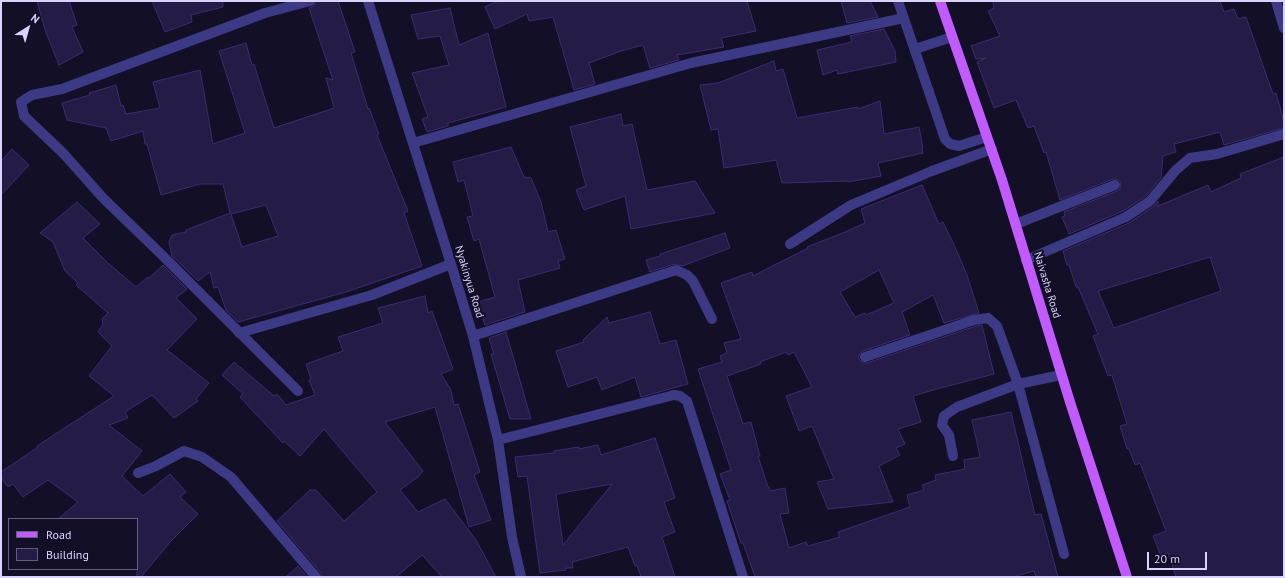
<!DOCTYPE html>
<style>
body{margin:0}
#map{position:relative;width:1285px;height:578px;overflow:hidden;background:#130f26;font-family:"PT Sans",sans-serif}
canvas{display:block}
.frame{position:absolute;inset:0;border:2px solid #d9d4ff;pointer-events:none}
.legend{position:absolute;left:8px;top:518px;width:130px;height:52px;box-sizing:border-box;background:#130f26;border:1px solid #625e7d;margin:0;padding:5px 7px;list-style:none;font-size:12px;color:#d9d4ff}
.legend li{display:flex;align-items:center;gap:8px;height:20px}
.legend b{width:20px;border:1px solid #625e7d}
.north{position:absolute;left:8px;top:8px;width:40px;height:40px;-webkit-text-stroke:3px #130f26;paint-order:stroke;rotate:37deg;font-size:11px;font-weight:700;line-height:16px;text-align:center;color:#d9d4ff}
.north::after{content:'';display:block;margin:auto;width:14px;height:18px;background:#d9d4ff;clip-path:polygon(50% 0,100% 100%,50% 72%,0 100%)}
.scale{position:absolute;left:1147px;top:552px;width:60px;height:18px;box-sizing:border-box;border:2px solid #d9d4ff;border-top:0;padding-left:5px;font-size:12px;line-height:14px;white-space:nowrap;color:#d9d4ff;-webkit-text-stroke:3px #130f26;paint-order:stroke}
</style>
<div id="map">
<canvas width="1285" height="578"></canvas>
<div class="frame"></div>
<ul class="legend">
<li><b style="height:5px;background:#c25bff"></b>Road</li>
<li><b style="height:11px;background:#241b47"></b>Building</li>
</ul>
<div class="north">N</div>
<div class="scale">20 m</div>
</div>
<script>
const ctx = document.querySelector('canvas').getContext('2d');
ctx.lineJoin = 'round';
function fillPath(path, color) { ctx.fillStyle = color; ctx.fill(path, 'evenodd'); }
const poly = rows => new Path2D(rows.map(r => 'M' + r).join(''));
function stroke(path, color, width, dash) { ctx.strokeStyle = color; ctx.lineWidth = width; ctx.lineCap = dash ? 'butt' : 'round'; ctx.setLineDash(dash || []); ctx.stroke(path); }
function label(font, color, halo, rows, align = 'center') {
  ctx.font = font + ' "PT Sans",sans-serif'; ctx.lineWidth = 4; ctx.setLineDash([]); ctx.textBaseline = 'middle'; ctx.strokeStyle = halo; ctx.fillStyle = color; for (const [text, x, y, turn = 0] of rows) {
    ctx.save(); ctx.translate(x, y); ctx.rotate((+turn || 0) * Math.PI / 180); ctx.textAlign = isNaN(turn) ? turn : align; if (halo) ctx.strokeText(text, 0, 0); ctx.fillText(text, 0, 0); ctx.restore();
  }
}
const building = poly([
 [37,1,69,1,77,25,72,27,83,52,59,65,45,30,37,1],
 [152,1,223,1,223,7,191,15,192,22,165,32,152,1],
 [316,1,338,1,355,52,351,53,368,109,369,108,379,134,377,135,408,211,404,213,422,266,346,292,238,322,226,310,218,287,214,288,210,272,198,281,172,256,169,242,172,235,186,232,186,230,230,213,223,184,200,184,161,195,147,144,145,144,143,131,111,141,106,128,67,120,62,103,90,95,89,93,116,85,121,106,123,105,126,114,160,108,153,82,200,70,213,144,245,133,219,51,246,43,252,65,254,64,274,128,334,108,326,78,333,80,309,8,314,6,316,1],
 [266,205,278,236,242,247,231,214,266,205],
 [498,1,747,1,756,31,721,38,724,47,677,55,679,60,650,68,643,45,621,51,589,63,595,84,574,90,553,17,529,21,527,14,495,29,485,7,498,1],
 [841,1,870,1,878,17,847,23,841,1],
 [993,1,1220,1,1224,12,1234,9,1238,19,1246,17,1273,94,1276,93,1284,122,1284,128,1224,145,1220,132,1174,144,1176,152,1163,156,1161,178,1146,196,1123,211,1069,234,1062,217,1065,216,1064,212,1117,191,1120,189,1121,183,1119,180,1113,179,1060,200,1046,152,1044,153,1034,126,1028,128,1016,100,994,108,977,62,986,58,976,59,971,46,1000,36,988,11,994,8,993,1],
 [450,8,459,45,488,33,506,107,448,123,448,126,427,132,422,119,428,117,412,73,449,65,440,36,418,39,411,15,450,8],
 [884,29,895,51,896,62,838,74,837,70,823,75,817,50,852,42,850,36,884,29],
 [774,61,776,71,783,69,797,118,858,107,858,109,880,101,884,134,919,127,923,148,922,148,923,153,878,163,881,176,848,182,847,181,782,183,776,160,724,168,718,129,711,130,700,85,718,83,774,61],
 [621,114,623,126,632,124,647,190,695,181,715,213,631,229,625,196,584,210,576,190,586,186,570,127,621,114],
 [511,147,524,177,531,178,541,202,548,232,556,230,565,259,558,261,560,268,518,280,525,312,485,325,478,302,495,297,479,239,474,241,467,217,473,216,464,180,458,182,453,162,511,147],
 [12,149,29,165,1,195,1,161,12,149],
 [1284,157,1284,577,1176,577,1168,553,1161,556,1153,536,1166,531,1140,463,1135,465,1129,449,1127,449,1120,426,1127,424,1112,375,1108,376,1093,336,1098,334,1078,287,1076,287,1069,265,1067,265,1063,251,1129,223,1154,206,1158,201,1158,206,1208,185,1211,192,1241,178,1240,174,1284,157],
 [1210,257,1221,291,1114,328,1098,291,1210,257],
 [922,185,939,224,943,222,955,247,967,275,979,313,944,323,933,295,902,312,910,335,863,351,859,355,859,359,863,363,867,363,976,326,982,325,994,374,933,390,913,396,921,422,898,429,905,444,896,448,900,455,879,466,893,502,828,509,817,482,834,479,812,426,799,431,786,396,812,387,794,352,788,355,786,352,760,362,761,364,727,376,743,424,751,422,760,456,758,456,768,487,769,487,770,491,785,488,789,513,780,514,789,548,806,542,808,546,840,537,838,532,910,507,907,495,924,490,922,485,936,480,935,475,965,469,964,460,980,457,972,420,1011,412,1035,515,1041,514,1058,577,1036,577,1034,571,1012,577,755,577,743,543,741,543,727,501,730,500,720,474,731,470,698,369,722,362,720,356,727,353,724,343,741,339,721,283,752,272,753,276,808,248,807,247,845,232,865,223,861,209,922,185],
 [879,270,894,303,866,315,865,313,855,317,840,292,879,270],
 [77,202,100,224,83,238,108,263,136,287,148,277,149,278,163,265,187,289,176,298,197,319,167,350,209,383,196,399,198,401,174,418,152,395,125,412,128,418,109,425,142,451,122,476,143,496,170,474,186,492,180,497,198,514,171,541,141,577,137,577,137,519,58,519,78,502,48,480,23,497,13,484,8,487,1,477,1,472,37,448,37,446,114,396,89,376,112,346,98,332,103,324,102,319,108,313,76,285,78,283,65,271,53,242,40,233,77,202],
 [725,233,730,248,682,266,674,264,650,272,646,260,660,256,660,254,725,233],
 [425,296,428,313,432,311,453,369,441,374,451,390,454,405,458,404,480,472,474,475,491,520,469,527,435,407,385,422,423,471,418,477,400,490,418,512,445,499,476,540,496,577,442,577,422,555,396,577,322,577,321,573,277,521,310,490,316,490,344,521,377,492,324,429,300,456,284,441,283,443,240,397,243,394,222,375,234,362,274,396,277,394,286,405,315,395,309,380,311,379,306,364,343,351,338,337,383,323,378,308,425,296],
 [650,312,660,344,676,340,688,384,641,397,635,377,602,390,597,377,568,387,556,351,584,342,583,340,607,317,609,323,650,312],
 [506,332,531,419,510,419,491,354,494,354,489,338,506,332],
 [655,438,675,498,664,502,675,532,662,537,675,577,641,577,637,565,635,566,628,547,572,562,573,568,566,568,566,570,540,573,527,476,518,477,515,457,554,453,554,451,579,447,579,449,598,445,601,455,655,438],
 [612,484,563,545,556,494,612,484],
 [298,566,307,577,286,577,298,566]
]);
fillPath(building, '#241b47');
stroke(building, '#3b2d73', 1);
stroke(poly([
 [368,1,451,264,473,336,498,440,512,537,521,577],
 [898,1,945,139,950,144,959,146,987,137],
 [1276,1,1284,28],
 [915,49,952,37],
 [413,143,691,63,904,18],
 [1016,224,1115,185],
 [790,244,851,205,932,171,992,149],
 [1026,260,1126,217,1150,201,1176,170,1190,158,1217,154,1284,134],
 [239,333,372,295,451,264],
 [473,336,676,270,687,275,693,281,712,319],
 [865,357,974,320,988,318,997,326,1018,384,1061,375],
 [298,391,162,255,103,198,63,153,24,116,21,102,32,95,62,89,265,13,310,1],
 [498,440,674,395,680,396,687,401,743,577],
 [953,456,949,435,942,425,944,416,957,407,1018,384,1064,554],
 [138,473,156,466,184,451,202,457,231,477,316,577]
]), '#3d3a85', 10);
stroke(poly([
 [940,1,1002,180,1070,402,1127,577]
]), '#c25bff', 10);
label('11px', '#d9d4ff', '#130f26', [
 ["Nyakinyua Road",469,282,73],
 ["Naivasha Road",1047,285,73]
]);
</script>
